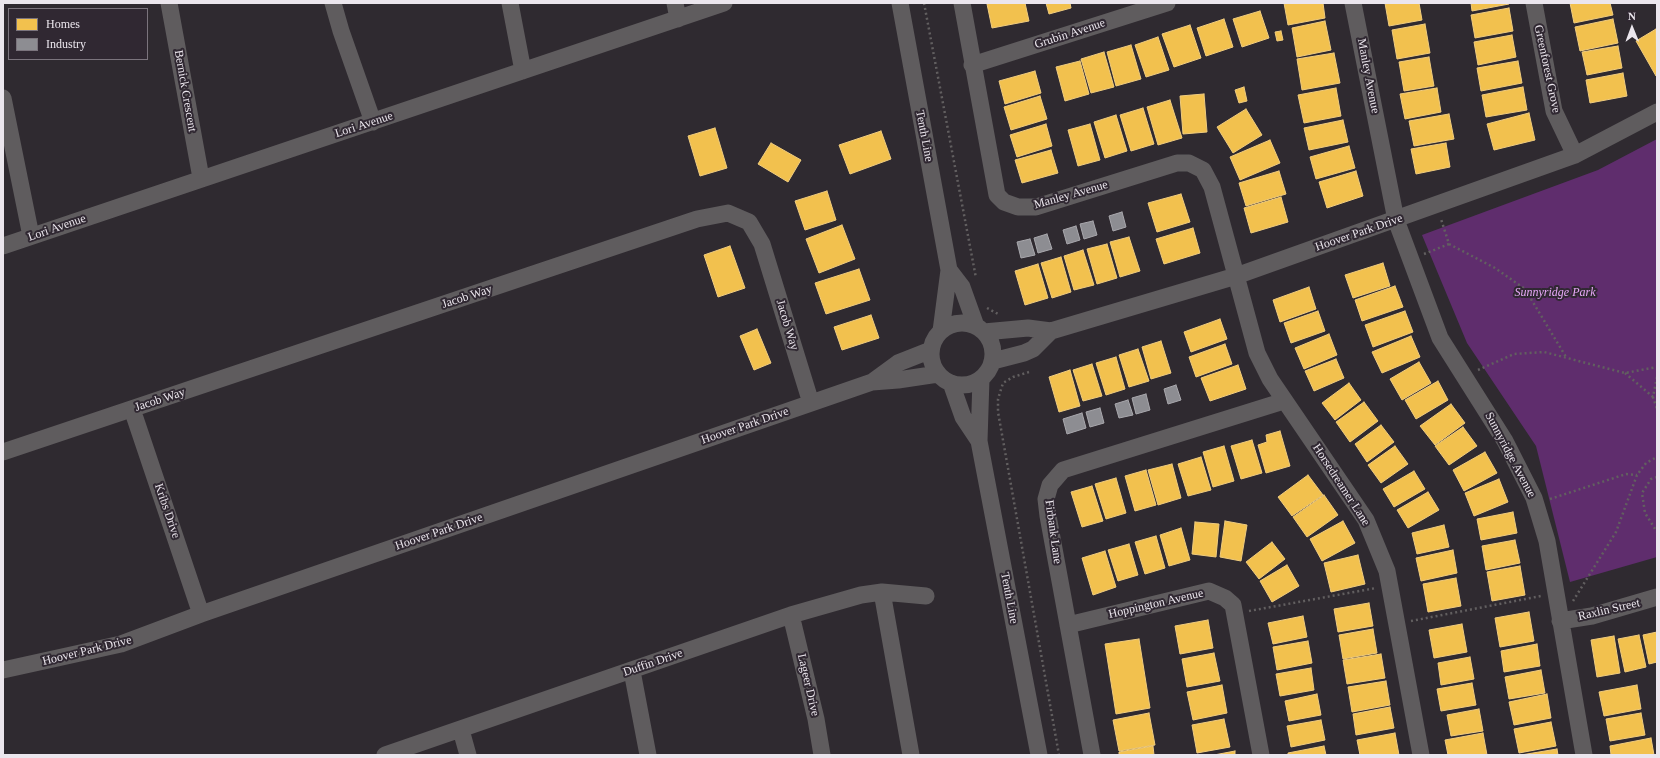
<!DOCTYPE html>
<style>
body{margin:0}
#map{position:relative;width:1660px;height:758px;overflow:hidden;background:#2f2a30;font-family:Georgia,serif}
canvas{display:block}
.frame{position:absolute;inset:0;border:4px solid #ebe6ed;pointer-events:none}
.legend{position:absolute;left:8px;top:8px;width:140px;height:52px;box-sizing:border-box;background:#302832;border:1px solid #7b747d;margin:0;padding:5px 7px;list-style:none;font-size:12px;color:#ebe6ed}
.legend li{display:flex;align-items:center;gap:8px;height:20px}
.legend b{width:20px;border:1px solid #7b747d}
.north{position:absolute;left:1612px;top:8px;width:40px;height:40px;-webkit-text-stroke:3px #302832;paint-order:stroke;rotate:359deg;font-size:11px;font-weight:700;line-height:16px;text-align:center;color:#ebe6ed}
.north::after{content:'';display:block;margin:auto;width:14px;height:18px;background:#ebe6ed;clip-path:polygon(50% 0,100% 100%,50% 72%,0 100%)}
</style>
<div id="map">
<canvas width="1660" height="758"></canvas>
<div class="frame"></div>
<ul class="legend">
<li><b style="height:11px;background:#f2c14e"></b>Homes</li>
<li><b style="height:11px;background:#8d8d92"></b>Industry</li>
</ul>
<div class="north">N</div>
</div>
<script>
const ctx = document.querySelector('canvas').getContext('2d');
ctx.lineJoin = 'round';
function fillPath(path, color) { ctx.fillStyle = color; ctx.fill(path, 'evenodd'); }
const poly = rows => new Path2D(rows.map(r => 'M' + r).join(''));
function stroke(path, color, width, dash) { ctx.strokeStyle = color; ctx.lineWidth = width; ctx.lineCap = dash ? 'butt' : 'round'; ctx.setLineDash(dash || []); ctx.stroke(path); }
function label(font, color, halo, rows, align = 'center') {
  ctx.font = font + ' Georgia,serif'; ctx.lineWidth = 4; ctx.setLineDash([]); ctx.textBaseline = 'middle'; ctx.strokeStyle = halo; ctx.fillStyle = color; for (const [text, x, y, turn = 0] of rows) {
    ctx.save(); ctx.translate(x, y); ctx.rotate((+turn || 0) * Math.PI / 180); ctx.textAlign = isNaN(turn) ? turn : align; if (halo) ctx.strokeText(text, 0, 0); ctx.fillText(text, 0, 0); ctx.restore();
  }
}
fillPath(poly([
 [1657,139,1657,557,1570,582,1536,446,1467,343,1422,235,1598,170]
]), '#5f2d6d');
const homes = poly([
 [992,3,1025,3,1029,21,992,28,987,4,992,3],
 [1046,3,1070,3,1071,8,1049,14,1046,3],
 [1284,3,1323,3,1325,18,1288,25,1284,3],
 [1385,3,1419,3,1422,20,1389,26,1385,3],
 [1471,3,1509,3,1509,4,1472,11,1471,3],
 [1570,3,1610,3,1613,15,1574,23,1570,3],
 [1509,8,1513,31,1475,38,1471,15,1509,8],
 [1260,11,1269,38,1242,47,1233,19,1260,11],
 [1224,19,1233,47,1206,56,1197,28,1224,19],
 [1613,19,1618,43,1580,51,1575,27,1613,19],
 [1325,21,1331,50,1297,57,1292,28,1325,21],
 [1425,24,1430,53,1397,59,1392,30,1425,24],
 [1190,25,1201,58,1174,67,1162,34,1190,25],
 [1656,29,1657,76,1656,76,1636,41,1656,29],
 [1281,31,1283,40,1277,41,1275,32,1281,31],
 [1512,35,1516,57,1478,65,1474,42,1512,35],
 [1158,37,1169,70,1146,77,1135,45,1158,37],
 [1131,45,1141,79,1116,86,1107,52,1131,45],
 [1618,46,1622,68,1587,75,1582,52,1618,46],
 [1104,52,1114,87,1091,93,1081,59,1104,52],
 [1334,53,1340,83,1302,90,1297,59,1334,53],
 [1429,57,1434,86,1404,91,1399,62,1429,57],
 [1080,61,1089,94,1065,101,1056,67,1080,61],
 [1518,61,1522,83,1481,91,1477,68,1518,61],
 [1035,71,1041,93,1005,104,999,81,1035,71],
 [1623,73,1627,96,1590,103,1586,80,1623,73],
 [1244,87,1247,101,1239,103,1235,90,1244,87],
 [1523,87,1527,110,1486,117,1482,95,1523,87],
 [1336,88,1341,116,1304,123,1298,95,1336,88],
 [1437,88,1441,112,1405,119,1400,94,1437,88],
 [1204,94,1207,132,1183,134,1180,96,1204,94],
 [1040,96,1047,119,1011,130,1004,107,1040,96],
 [1170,100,1182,138,1158,145,1147,107,1170,100],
 [1143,108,1154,144,1131,151,1120,115,1143,108],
 [1246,109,1262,135,1233,153,1217,127,1246,109],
 [1529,113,1535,140,1494,150,1487,124,1529,113],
 [1449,114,1454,139,1414,146,1409,121,1449,114],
 [1116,115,1127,151,1105,158,1094,122,1116,115],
 [1343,120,1348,142,1309,150,1304,128,1343,120],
 [1046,124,1052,146,1017,157,1010,135,1046,124],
 [1090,124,1100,160,1078,166,1068,130,1090,124],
 [715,128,727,168,700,176,688,136,715,128],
 [881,131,891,159,850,174,839,145,881,131],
 [1270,140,1280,163,1240,180,1230,157,1270,140],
 [771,143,801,160,788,182,758,164,771,143],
 [1446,143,1450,167,1416,174,1411,149,1446,143],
 [1349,146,1355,168,1316,179,1310,157,1349,146],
 [1051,150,1058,173,1022,183,1015,160,1051,150],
 [1279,171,1286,194,1246,206,1239,183,1279,171],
 [1356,171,1363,196,1327,208,1319,182,1356,171],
 [827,191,836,220,805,230,795,201,827,191],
 [1181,194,1190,222,1157,232,1148,203,1181,194],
 [1281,197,1288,222,1251,233,1244,208,1281,197],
 [842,225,855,259,819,273,806,239,842,225],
 [1193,228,1200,253,1164,264,1156,239,1193,228],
 [1129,237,1140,271,1120,277,1110,242,1129,237],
 [1107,244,1117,278,1097,284,1087,249,1107,244],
 [730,246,745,288,718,297,704,255,730,246],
 [1083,250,1094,285,1074,290,1064,256,1083,250],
 [1061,257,1071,292,1052,298,1041,263,1061,257],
 [1383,263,1390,286,1353,298,1345,275,1383,263],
 [1038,264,1048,298,1025,305,1015,271,1038,264],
 [859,269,870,300,826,314,815,283,859,269],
 [1395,286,1403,307,1362,321,1355,300,1395,286],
 [1309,287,1316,309,1280,322,1273,300,1309,287],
 [1318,311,1325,331,1291,343,1284,323,1318,311],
 [1405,311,1413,332,1373,347,1365,325,1405,311],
 [871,315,879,338,842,350,834,327,871,315],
 [1220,319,1227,339,1191,352,1184,332,1220,319],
 [757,329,771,363,754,370,740,336,757,329],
 [1329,334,1337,355,1304,369,1295,348,1329,334],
 [1411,336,1420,357,1382,373,1372,352,1411,336],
 [1161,341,1171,373,1151,379,1142,347,1161,341],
 [1225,344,1232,364,1196,377,1189,357,1225,344],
 [1138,349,1149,381,1129,387,1119,355,1138,349],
 [1116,357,1125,389,1106,395,1096,363,1116,357],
 [1336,359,1344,378,1314,391,1305,371,1336,359],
 [1419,362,1431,383,1402,400,1390,379,1419,362],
 [1092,364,1102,396,1083,401,1073,370,1092,364],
 [1238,365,1246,389,1210,401,1201,378,1238,365],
 [1070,370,1080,406,1059,412,1049,377,1070,370],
 [1438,381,1448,400,1416,419,1405,400,1438,381],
 [1349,383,1361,400,1335,420,1322,403,1349,383],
 [1364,402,1378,421,1350,442,1336,422,1364,402],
 [1451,404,1465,423,1435,445,1420,426,1451,404],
 [1381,425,1394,442,1367,462,1355,444,1381,425],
 [1463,427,1477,446,1449,465,1435,446,1463,427],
 [1280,431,1290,466,1266,473,1258,445,1267,442,1266,435,1280,431],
 [1252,440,1262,473,1241,479,1231,446,1252,440],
 [1224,446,1234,481,1213,487,1203,452,1224,446],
 [1395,446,1408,464,1381,483,1368,465,1395,446],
 [1485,452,1497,473,1464,491,1453,470,1485,452],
 [1201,457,1211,490,1188,496,1178,464,1201,457],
 [1172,464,1181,498,1158,505,1148,470,1172,464],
 [1146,470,1156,505,1135,511,1125,476,1146,470],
 [1414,471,1425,489,1394,507,1383,489,1414,471],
 [1308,475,1323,495,1292,516,1278,497,1308,475],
 [1116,478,1126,513,1106,519,1095,484,1116,478],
 [1499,479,1508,502,1474,516,1465,493,1499,479],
 [1092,486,1103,521,1082,527,1071,492,1092,486],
 [1428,492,1439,510,1408,528,1397,510,1428,492],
 [1324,495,1338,515,1307,537,1293,517,1324,495],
 [1513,512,1517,533,1481,540,1477,519,1513,512],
 [1225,521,1247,525,1241,561,1220,557,1225,521],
 [1343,521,1355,543,1322,561,1310,539,1343,521],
 [1195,522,1219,524,1216,557,1192,554,1195,522],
 [1444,525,1449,547,1417,554,1412,533,1444,525],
 [1181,528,1190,560,1169,566,1160,535,1181,528],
 [1156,536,1165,568,1145,574,1135,542,1156,536],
 [1515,540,1520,563,1486,570,1482,546,1515,540],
 [1272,542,1285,559,1259,579,1246,562,1272,542],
 [1129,544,1138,575,1118,581,1108,550,1129,544],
 [1453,550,1457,573,1421,581,1416,558,1453,550],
 [1105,551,1116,587,1093,595,1082,558,1105,551],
 [1358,555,1365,584,1331,592,1324,563,1358,555],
 [1287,565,1299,586,1272,602,1260,581,1287,565],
 [1520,566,1525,595,1492,601,1487,572,1520,566],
 [1456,578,1461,606,1428,612,1423,584,1456,578],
 [1369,603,1373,626,1338,632,1334,609,1369,603],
 [1529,612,1534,641,1500,647,1495,618,1529,612],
 [1303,616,1307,637,1273,644,1268,623,1303,616],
 [1208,620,1213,648,1180,654,1175,626,1208,620],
 [1462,624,1467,652,1434,658,1429,630,1462,624],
 [1373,629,1377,653,1343,659,1339,635,1373,629],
 [1657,632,1657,662,1649,664,1643,635,1657,632],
 [1639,635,1646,667,1625,672,1618,639,1639,635],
 [1614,636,1620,673,1597,677,1591,640,1614,636],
 [1139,639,1150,708,1116,714,1105,644,1139,639],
 [1308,641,1312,663,1277,670,1273,647,1308,641],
 [1537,644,1540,666,1504,672,1501,651,1537,644],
 [1214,653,1220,681,1187,687,1182,659,1214,653],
 [1381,654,1385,678,1347,684,1343,660,1381,654],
 [1470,657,1474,679,1441,685,1438,663,1470,657],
 [1311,668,1314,690,1280,696,1276,674,1311,668],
 [1541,670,1545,693,1509,699,1505,677,1541,670],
 [1386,681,1390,705,1352,712,1348,687,1386,681],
 [1472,683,1476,705,1441,711,1437,689,1472,683],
 [1222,685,1227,713,1193,720,1187,692,1222,685],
 [1637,685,1641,709,1604,716,1599,692,1637,685],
 [1317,694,1321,715,1289,721,1285,701,1317,694],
 [1547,694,1551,718,1514,725,1509,702,1547,694],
 [1390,707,1394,728,1356,735,1353,714,1390,707],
 [1479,709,1483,731,1451,736,1447,715,1479,709],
 [1149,713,1155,745,1119,751,1113,720,1149,713],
 [1641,713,1645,735,1610,741,1606,719,1641,713],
 [1224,719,1230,747,1197,753,1192,725,1224,719],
 [1321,720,1325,740,1291,747,1287,726,1321,720],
 [1551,722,1556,746,1519,753,1514,729,1551,722],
 [1395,733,1399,755,1360,755,1357,740,1395,733],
 [1483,733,1487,755,1448,755,1445,740,1483,733],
 [1651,738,1654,755,1611,755,1610,746,1651,738],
 [1153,746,1154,755,1119,755,1119,752,1153,746],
 [1324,746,1326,755,1288,755,1288,753,1324,746],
 [1557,749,1558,755,1521,755,1557,749],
 [1235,751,1235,755,1214,755,1235,751]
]);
fillPath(homes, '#f2c14e');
stroke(homes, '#f0cc7e', 1);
const industry = poly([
 [1122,212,1126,227,1113,231,1109,216,1122,212],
 [1093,221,1097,235,1084,239,1080,224,1093,221],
 [1076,226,1080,240,1067,244,1063,230,1076,226],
 [1047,234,1052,249,1038,253,1034,238,1047,234],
 [1030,239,1035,255,1021,258,1017,242,1030,239],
 [1176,385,1181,400,1168,404,1164,389,1176,385],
 [1146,394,1150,410,1136,414,1132,398,1146,394],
 [1128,400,1133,415,1119,418,1115,404,1128,400],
 [1100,408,1104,423,1090,427,1086,412,1100,408],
 [1082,413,1086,428,1067,434,1063,419,1082,413]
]);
fillPath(industry, '#8d8d92');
stroke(industry, '#a9a8ad', 1);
stroke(poly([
 [924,3,976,278],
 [1449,244,1495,268,1525,289,1566,357],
 [1424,254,1449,244,1441,219],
 [987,308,1000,315],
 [1478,370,1514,354,1544,352,1625,373,1657,367],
 [1029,372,1013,377,1003,383,998,399,998,412,1059,755],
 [1625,373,1653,397],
 [1657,377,1653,397,1657,409],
 [1657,477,1651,479,1642,493,1645,513,1657,532],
 [1550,499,1626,474,1637,475],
 [1573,601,1616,532,1637,475,1646,463,1657,457],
 [1249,611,1376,588],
 [1411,621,1541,596]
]), '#625f60', 2.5, [2, 3]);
stroke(poly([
 [169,3,201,178],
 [333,3,341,31,373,122],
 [510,3,523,71],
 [675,3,678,19],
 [900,3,949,270,941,331],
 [962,3,997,195,1004,202,1018,207,1036,207,1177,163,1189,163,1203,170,1212,187,1257,353,1270,379,1366,520,1387,571,1421,755],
 [1353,3,1396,220,1440,338,1505,441,1534,498,1547,541,1584,755],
 [1534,3,1554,111,1575,155],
 [972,65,1167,3],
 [3,98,31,236],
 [3,246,724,3],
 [949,270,962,287,976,326],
 '931 354a31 31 0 1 1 62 0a31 31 0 1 1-62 0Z',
 [984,332,1028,328,1051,331,1236,276,1575,155,1657,112],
 [993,361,1024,353,1033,349,1051,331],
 [981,379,979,441,1039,755],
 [872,382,898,363,931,350],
 [951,383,963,417,979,441],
 [132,409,201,614],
 [3,452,697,219,728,213,749,222,762,244,811,403],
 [882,592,911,755],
 [791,615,816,719,822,755],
 [1560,621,1592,616,1657,597],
 [1068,625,1209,591,1225,598,1233,605,1261,755],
 [3,670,121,644,201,614,872,382,898,380,938,374],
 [632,671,648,755],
 [461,730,468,755],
 [385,755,791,615,861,595,882,592,926,596],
 [1092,755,1048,516,1046,499,1050,485,1063,470,1284,401]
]), '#5f5c5e', 17);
label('12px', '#ebe6ed', '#302832', [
 ["Grubin Avenue",1070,34,-18],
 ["Greenforest Grove",1547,69,78],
 ["Manley Avenue",1368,76,79],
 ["Bernick Crescent",185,91,80],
 ["Lori Avenue",364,125,-18],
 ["Tenth Line",924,136,79],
 ["Manley Avenue",1071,195,-16],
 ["Lori Avenue",57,228,-19],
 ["Hoover Park Drive",1359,233,-19],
 ["Jacob Way",467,297,-18],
 ["Jacob Way",787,325,73],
 ["Jacob Way",160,400,-18],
 ["Hoover Park Drive",745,426,-19],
 ["Sunnyridge Avenue",1510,455,62],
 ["Horsedreamer Lane",1341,485,57],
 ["Kribs Drive",167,511,71],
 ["Hoover Park Drive",439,532,-19],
 ["Firbank Lane",1053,532,82],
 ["Tenth Line",1009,598,79],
 ["Hoppington Avenue",1156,604,-13],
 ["Raxlin Street",1609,610,-13],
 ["Hoover Park Drive",87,651,-14],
 ["Duffin Drive",653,663,-19],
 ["Lageer Drive",808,685,77]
]);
label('italic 12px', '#e8a9f8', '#302832', [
 ["Sunnyridge Park",1555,293]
]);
</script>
